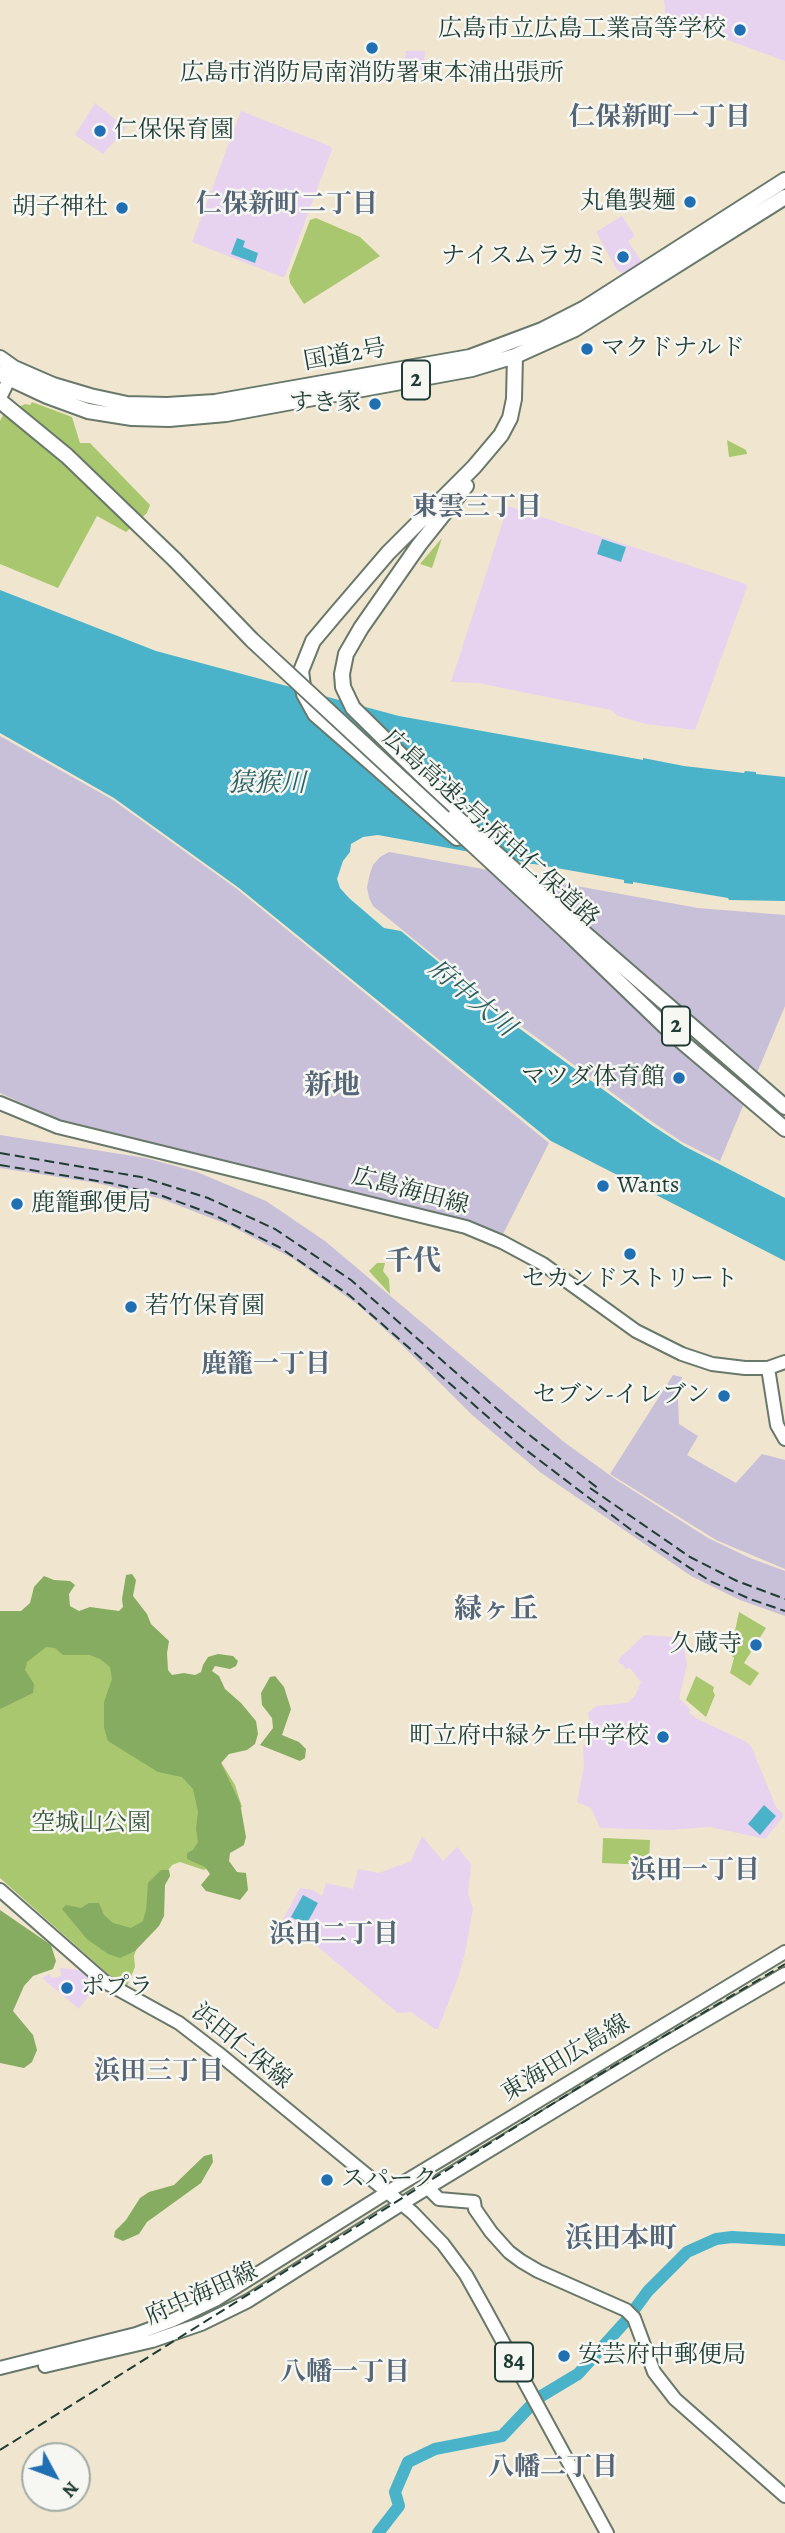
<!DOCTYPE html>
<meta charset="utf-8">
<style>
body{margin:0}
#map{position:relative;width:785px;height:2533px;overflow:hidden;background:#f0e6cf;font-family:Alegreya,serif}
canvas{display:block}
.north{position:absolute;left:21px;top:2442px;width:70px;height:70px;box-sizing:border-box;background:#f6f6f2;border:2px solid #a0aca6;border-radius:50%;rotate:131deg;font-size:19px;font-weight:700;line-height:28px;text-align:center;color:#1f3d34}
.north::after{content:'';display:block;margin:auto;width:24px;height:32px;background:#1f6fb2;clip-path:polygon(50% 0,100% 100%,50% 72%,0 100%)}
</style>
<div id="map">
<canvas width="785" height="2533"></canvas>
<div class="north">N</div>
</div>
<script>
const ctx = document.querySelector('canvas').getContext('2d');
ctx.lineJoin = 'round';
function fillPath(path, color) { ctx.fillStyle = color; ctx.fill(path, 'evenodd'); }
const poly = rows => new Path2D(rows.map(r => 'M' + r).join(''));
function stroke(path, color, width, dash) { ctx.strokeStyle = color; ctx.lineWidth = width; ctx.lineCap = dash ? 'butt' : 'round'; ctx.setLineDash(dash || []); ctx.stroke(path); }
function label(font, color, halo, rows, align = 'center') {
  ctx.font = font + ' Alegreya,"Noto Serif JP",serif'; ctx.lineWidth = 5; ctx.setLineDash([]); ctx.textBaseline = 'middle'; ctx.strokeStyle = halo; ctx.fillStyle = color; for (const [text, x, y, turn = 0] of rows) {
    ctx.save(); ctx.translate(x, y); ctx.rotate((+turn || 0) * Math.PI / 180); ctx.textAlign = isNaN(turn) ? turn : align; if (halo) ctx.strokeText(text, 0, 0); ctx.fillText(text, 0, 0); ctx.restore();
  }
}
fillPath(poly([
 [664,0,785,0,785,61,711,34,690,29,667,28],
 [406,51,425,51,423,71,403,69],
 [95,103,126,128,103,154,75,135],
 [241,111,330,146,332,149,285,276,282,277,192,242],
 [622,216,635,236,628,241,642,262,623,274,617,270,596,232],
 [508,506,746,584,747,587,695,730,646,724,618,716,611,710,478,683,451,682],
 [644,1635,675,1637,684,1646,687,1665,679,1698,690,1709,689,1713,699,1720,745,1741,751,1746,776,1807,783,1814,783,1817,765,1839,710,1827,668,1830,600,1828,591,1808,577,1802,584,1766,583,1747,591,1733,588,1713,596,1706,627,1703,635,1696,641,1682,630,1668,625,1669,623,1664,620,1664,618,1660],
 [422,1836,443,1861,457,1847,471,1864,468,1894,473,1908,466,1948,459,1975,438,2029,435,2029,411,2012,398,2013,307,1938,281,1923,300,1888,313,1890,322,1896,326,1883,353,1889,358,1869,379,1873,411,1861],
 [60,1968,80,1970,94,1983,95,1986,79,2009,42,1978,49,1974,52,1978,61,1976]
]), '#e7d2ef');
fillPath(poly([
 [0,736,113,800,237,889,549,1143,503,1234,449,1215,59,1120,0,1093],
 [389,852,698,908,785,915,785,1006,720,1161,682,1142,648,1119,518,1024,373,906,369,898,367,887,370,873,373,865,380,857],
 [0,1135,146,1158,197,1172,266,1201,325,1241,564,1442,615,1479,708,1538,750,1558,785,1571,785,1616,740,1600,691,1576,540,1472,471,1414,402,1345,357,1304,292,1258,229,1225,162,1199,97,1183,0,1168],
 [673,1375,682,1377,678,1399,679,1424,698,1436,687,1455,736,1483,762,1454,785,1460,785,1569,716,1540,610,1474]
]), '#c8bfd8');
fillPath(poly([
 [316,218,360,237,380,256,304,304,290,283,289,276,310,220],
 [32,402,72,417,80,443,90,443,150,505,147,513,126,532,97,516,58,588,0,564,0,421,3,415,25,404,30,405],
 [727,440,746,450,747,454,729,457],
 [442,538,432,568,420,564],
 [377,1263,385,1263,383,1271,389,1279,390,1294,369,1271],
 [739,1612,766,1628,744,1663,759,1673,750,1686,730,1673,734,1658,730,1654],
 [88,1645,219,1759,235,1785,242,1807,234,1809,209,1867,204,1870,180,1862,172,1865,161,1880,134,1956,135,1967,127,1986,109,1975,0,1878,0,1683,24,1647],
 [696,1676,714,1687,713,1691,715,1695,706,1717,686,1700],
 [603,1838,650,1840,649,1865,602,1863]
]), '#a9c76e');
fillPath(poly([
 [132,1574,136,1580,133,1596,147,1614,151,1624,169,1641,167,1653,168,1670,172,1675,184,1673,195,1675,201,1672,203,1665,208,1657,218,1654,233,1656,238,1661,236,1666,230,1669,215,1666,212,1671,219,1676,225,1689,241,1703,256,1721,258,1734,255,1744,247,1750,229,1754,221,1763,240,1803,246,1837,244,1845,230,1853,229,1861,237,1872,246,1873,248,1890,240,1900,206,1891,201,1885,210,1874,205,1867,187,1859,187,1853,193,1850,198,1842,196,1829,198,1812,193,1789,182,1777,158,1772,108,1741,104,1728,104,1702,112,1679,110,1667,100,1659,90,1655,63,1655,55,1648,46,1647,27,1662,25,1670,34,1684,33,1693,0,1709,0,1611,21,1611,30,1603,34,1587,44,1576,54,1580,70,1581,75,1585,69,1594,70,1606,79,1611,90,1607,119,1611,123,1607,122,1599,126,1575],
 [275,1676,284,1687,291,1709,282,1735,299,1742,306,1749,305,1758,300,1761,260,1745,273,1728,272,1718,262,1705,261,1693,270,1677],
 [161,1870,169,1870,170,1876,165,1885,164,1916,159,1926,135,1951,120,1958,108,1954,87,1939,62,1909,66,1905,81,1908,89,1903,99,1903,104,1915,113,1923,131,1928,143,1921,146,1910,148,1883],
 [0,1910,51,1945,56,1961,53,1969,33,1976,24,1986,13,2011,33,2035,37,2050,32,2062,24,2068,0,2063],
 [212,2154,213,2162,201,2183,147,2222,139,2234,123,2241,114,2237,115,2231,126,2220,140,2198,149,2192,174,2185,204,2156]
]), '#86ac61');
fillPath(poly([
 [237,238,245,241,243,247,258,253,255,263,231,254],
 [602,539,626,547,621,562,597,554],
 [0,590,156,651,399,716,643,760,643,758,684,766,744,773,745,771,756,772,756,774,785,777,785,901,729,900,728,898,633,882,633,884,624,883,624,880,534,864,524,864,524,862,378,835,363,837,351,844,350,852,343,861,337,879,340,888,349,898,384,928,401,931,516,1026,653,1126,684,1146,785,1198,785,1261,551,1141,239,888,114,798,0,733],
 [764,1805,776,1816,760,1835,748,1824],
 [303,1895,318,1903,306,1925,291,1917]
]), '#4bb3c9');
stroke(poly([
 [378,2533,399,2506,395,2492,408,2462,435,2449,502,2436,538,2398,578,2374,625,2322,648,2291,687,2252,716,2239,732,2237,785,2240]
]), '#4bb3c9', 12);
const major = poly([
 [0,398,13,371],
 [0,1103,58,1127,466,1227,502,1242,543,1264,636,1331,682,1354,712,1364,745,1368,768,1368,785,1362],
 [768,1368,777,1425,785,1439],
 [0,1890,105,1982,179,2023,218,2053,413,2213,443,2244,466,2275,485,2309,607,2533],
 [428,2188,439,2199,474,2202,475,2209,491,2232,509,2252,521,2261,538,2271,626,2310,634,2318,654,2372,675,2399,785,2496],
 [45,2366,152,2341,201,2324,248,2301,416,2195,658,2048,785,1974],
 [0,2368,136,2334,171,2321,217,2299,386,2193,785,1952]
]);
const highway = poly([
 [0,358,14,368,53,385,90,396,127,404,167,405,215,402,470,357,542,330,585,308,785,180],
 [0,374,47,396,88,411,132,418,169,419,226,414,472,369,515,356,575,329,785,197],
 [0,401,67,456,175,560],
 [466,486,419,545,361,628,346,654,342,674,343,687,353,708,469,822],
 [457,838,315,714,304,694,301,671,313,641,334,616,388,553,474,467,501,435,510,418,514,399,515,356],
 [574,924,785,1107],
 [567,932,674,1035,785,1129]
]);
stroke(major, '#68786a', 16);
stroke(highway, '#68786a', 18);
stroke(major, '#fff', 12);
stroke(highway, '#fff', 14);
stroke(poly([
 [0,1153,141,1177,208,1198,275,1229,351,1280,505,1416,599,1489],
 [0,1165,110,1183,157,1194,212,1214,279,1247,349,1295,522,1447,630,1529,710,1581,750,1599,785,1611],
 [590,1488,690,1557,737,1581,785,1599],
 [0,2450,597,2076,785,1964]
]), '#1f3d34', 2, [10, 5]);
const highwayBridge = poly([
 [175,560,252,640,567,932],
 [455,816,574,924]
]);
stroke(highwayBridge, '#68786a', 18, []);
stroke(highwayBridge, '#fff', 14);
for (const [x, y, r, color] of [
 [740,30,7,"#1f6fb2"],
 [372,48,7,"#1f6fb2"],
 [100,131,7,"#1f6fb2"],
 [690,202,7,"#1f6fb2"],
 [122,208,7,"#1f6fb2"],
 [623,257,7,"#1f6fb2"],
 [587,349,7,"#1f6fb2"],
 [375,404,7,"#1f6fb2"],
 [679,1078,7,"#1f6fb2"],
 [603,1186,7,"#1f6fb2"],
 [17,1204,7,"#1f6fb2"],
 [630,1254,7,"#1f6fb2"],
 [131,1307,7,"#1f6fb2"],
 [724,1396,7,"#1f6fb2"],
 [756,1645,7,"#1f6fb2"],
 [663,1737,7,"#1f6fb2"],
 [67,1988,7,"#1f6fb2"],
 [327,2180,7,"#1f6fb2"],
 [564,2356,7,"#1f6fb2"]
]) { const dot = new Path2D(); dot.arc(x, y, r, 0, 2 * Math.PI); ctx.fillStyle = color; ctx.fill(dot); stroke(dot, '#f6f6f2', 2.5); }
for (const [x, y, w] of [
 [416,380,28],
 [676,1026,28],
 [514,2362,38]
]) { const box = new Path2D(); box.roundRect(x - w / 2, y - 19.5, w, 39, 5); ctx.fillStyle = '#f6f6f2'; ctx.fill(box); stroke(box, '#1f3d34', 2); }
label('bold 23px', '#1f3d34', null, [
 ["2",416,380],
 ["2",676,1026],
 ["84",514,2362]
]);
label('24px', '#1f3d34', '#f6f6f2', [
 ["広島市立広島工業高等学校",726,30],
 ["広島市消防局南消防署東本浦出張所",372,74,"center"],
 ["仁保保育園",114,131,"left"],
 ["丸亀製麺",676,202],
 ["胡子神社",108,208],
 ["ナイスムラカミ",609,257],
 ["マクドナルド",601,349,"left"],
 ["すき家",361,404],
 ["マツダ体育館",665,1078],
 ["Wants",617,1186,"left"],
 ["鹿籠郵便局",31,1204,"left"],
 ["セカンドストリート",630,1280,"center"],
 ["若竹保育園",145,1307,"left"],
 ["セブン-イレブン",710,1396],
 ["久蔵寺",742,1645],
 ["町立府中緑ケ丘中学校",649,1737],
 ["ポプラ",81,1988,"left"],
 ["スパーク",341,2180,"left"],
 ["安芸府中郵便局",578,2356,"left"]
], 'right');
label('24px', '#1f3d34', '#f6f6f2', [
 ["国道2号",345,356,-10],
 ["広島高速2号;府中仁保道路",490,829,42],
 ["広島海田線",410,1192,15],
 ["浜田仁保線",241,2047,39],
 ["東海田広島線",566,2059,-31],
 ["府中海田線",202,2295,-24]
]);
label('24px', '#3b5940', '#f6f6f2', [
 ["空城山公園",91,1824]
]);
label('bold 26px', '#556575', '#f6f6f2', [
 ["仁保新町一丁目",660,119],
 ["仁保新町二丁目",287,206],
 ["東雲三丁目",477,509],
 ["鹿籠一丁目",266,1366],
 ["浜田一丁目",695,1872],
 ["浜田二丁目",334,1936],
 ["浜田三丁目",159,2073],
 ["八幡一丁目",345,2374],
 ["八幡二丁目",553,2469]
]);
label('italic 26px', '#2c6061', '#f6f6f2', [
 ["猿猴川",267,785],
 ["府中大川",471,999,40]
]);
label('bold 28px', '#556575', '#f6f6f2', [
 ["新地",332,1087],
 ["千代",413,1263],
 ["緑ヶ丘",496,1611],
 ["浜田本町",621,2240]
]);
</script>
